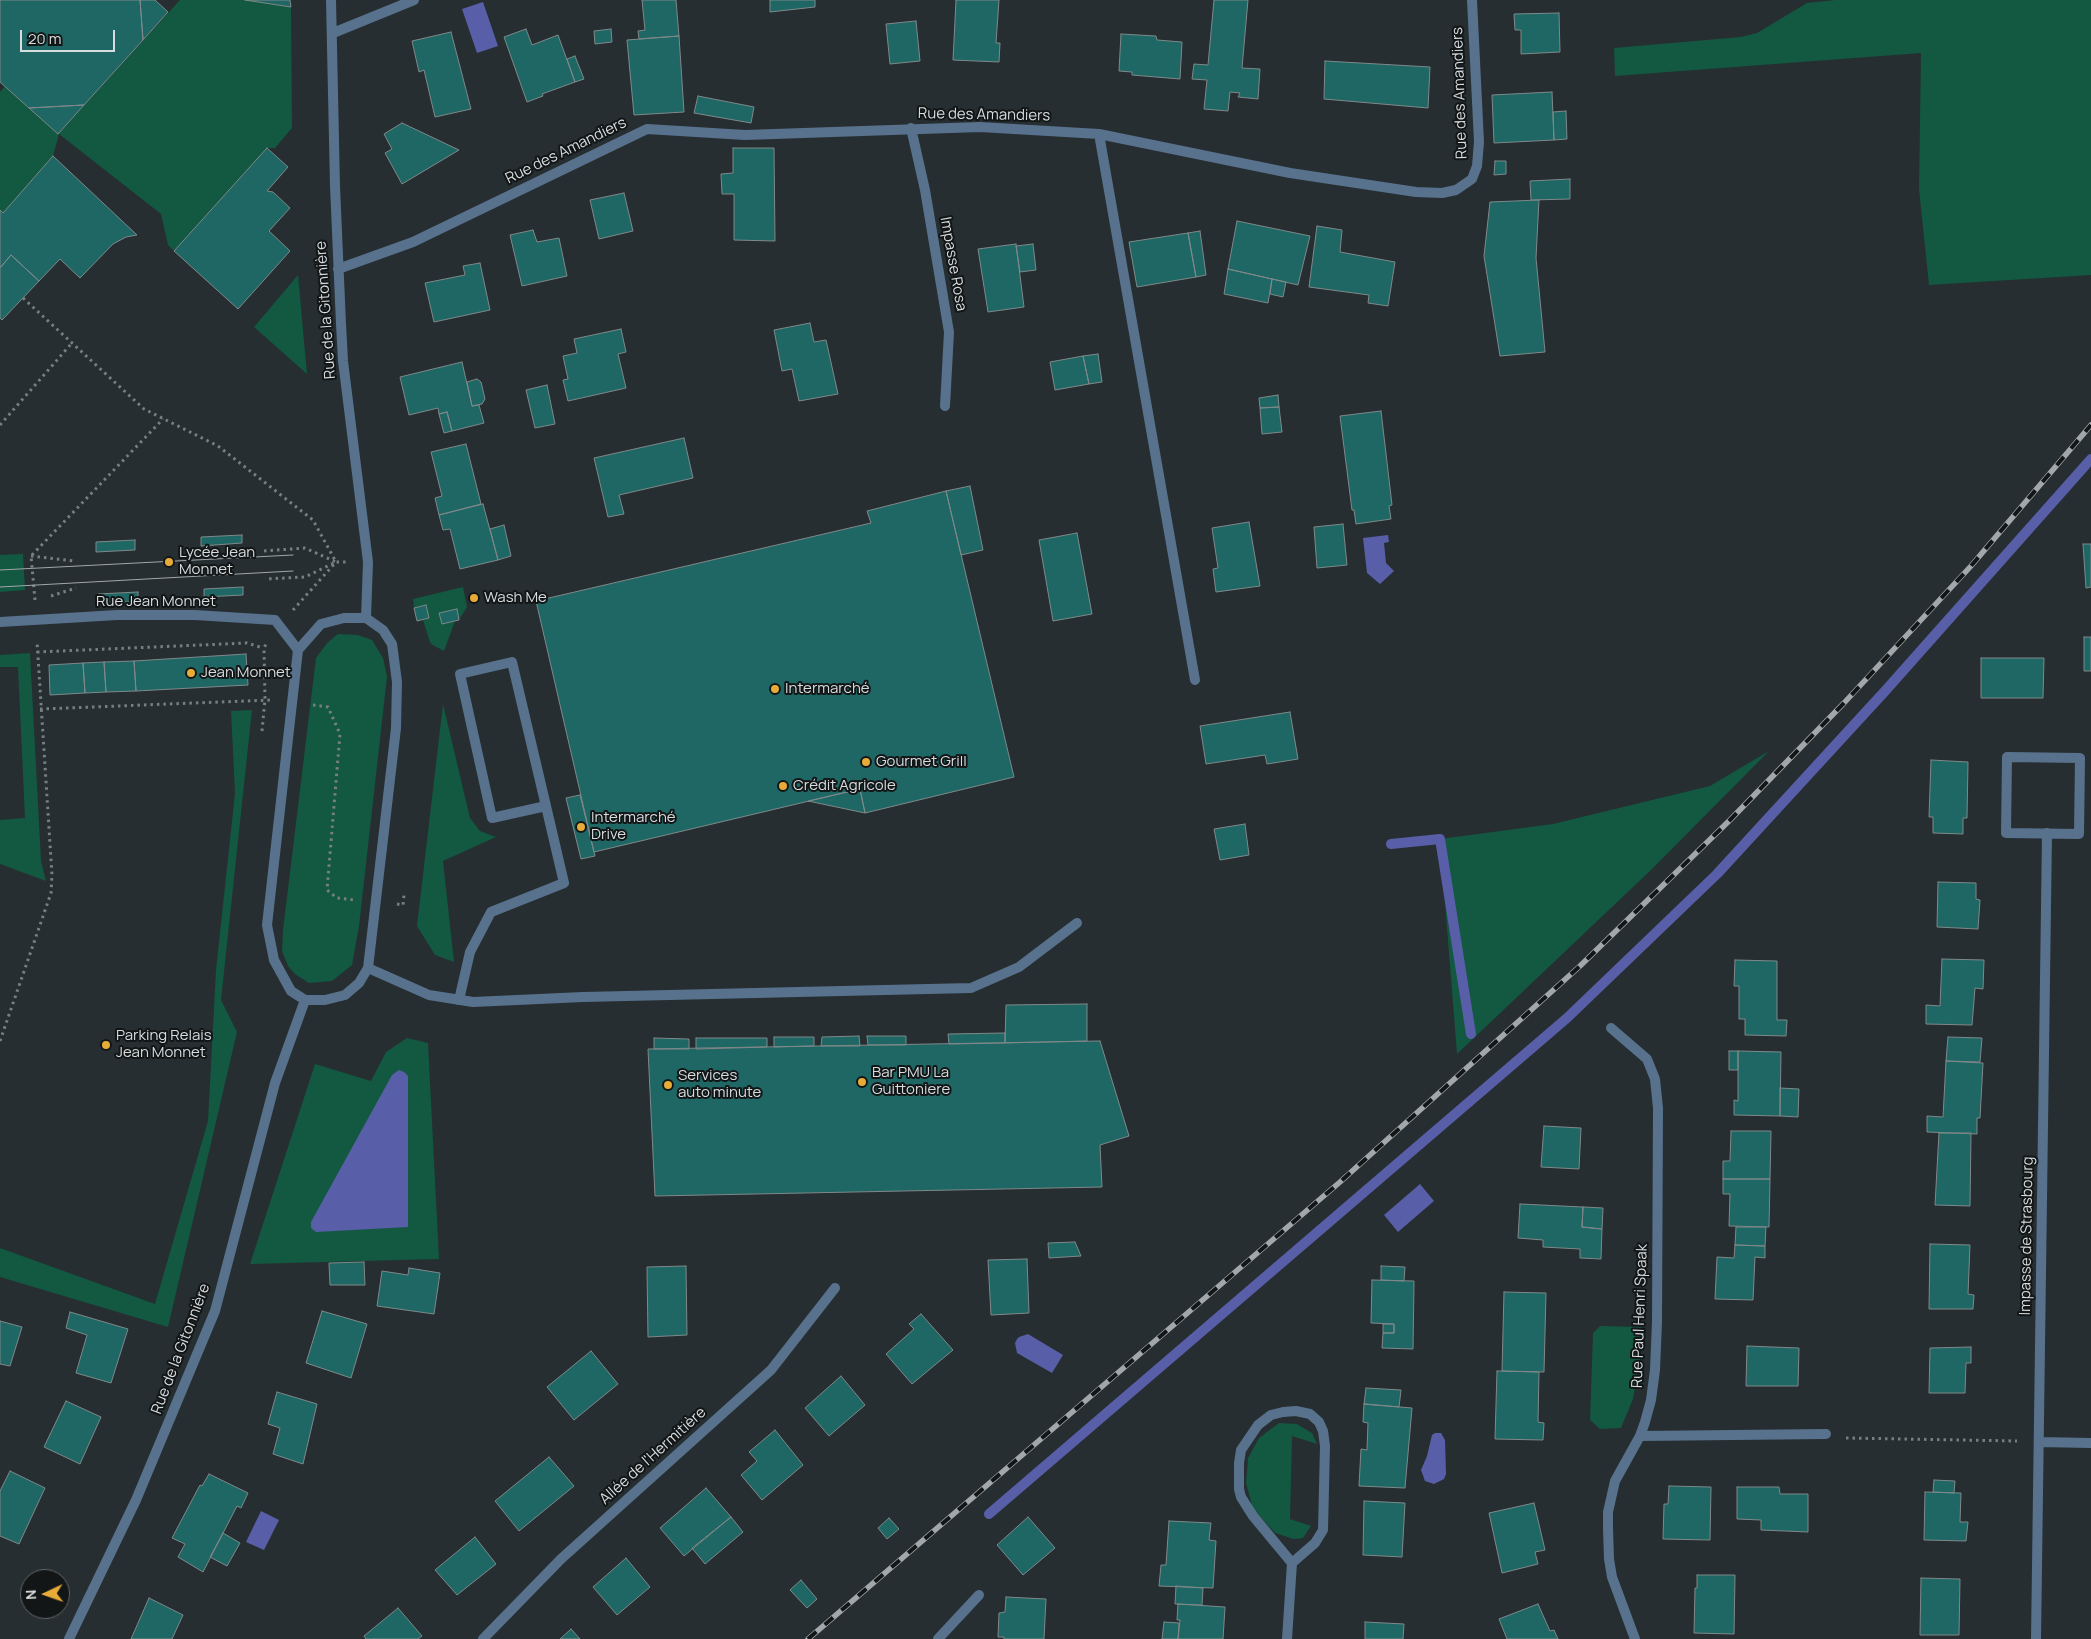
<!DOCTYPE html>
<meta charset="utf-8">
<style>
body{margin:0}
#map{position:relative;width:2091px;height:1639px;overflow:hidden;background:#262e31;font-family:Manrope,sans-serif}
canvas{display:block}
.north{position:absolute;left:20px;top:1569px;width:50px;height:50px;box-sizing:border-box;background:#121617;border:1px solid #616567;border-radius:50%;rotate:267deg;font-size:14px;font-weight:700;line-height:20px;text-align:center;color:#d7dcde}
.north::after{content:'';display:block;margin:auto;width:18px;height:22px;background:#e7ac37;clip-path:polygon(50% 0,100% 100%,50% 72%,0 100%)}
.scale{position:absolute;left:20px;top:30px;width:95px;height:22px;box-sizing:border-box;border:2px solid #d7dcde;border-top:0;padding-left:6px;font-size:15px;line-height:18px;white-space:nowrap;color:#d7dcde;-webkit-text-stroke:4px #121617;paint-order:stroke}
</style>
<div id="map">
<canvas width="2091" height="1639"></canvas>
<div class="north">N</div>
<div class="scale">20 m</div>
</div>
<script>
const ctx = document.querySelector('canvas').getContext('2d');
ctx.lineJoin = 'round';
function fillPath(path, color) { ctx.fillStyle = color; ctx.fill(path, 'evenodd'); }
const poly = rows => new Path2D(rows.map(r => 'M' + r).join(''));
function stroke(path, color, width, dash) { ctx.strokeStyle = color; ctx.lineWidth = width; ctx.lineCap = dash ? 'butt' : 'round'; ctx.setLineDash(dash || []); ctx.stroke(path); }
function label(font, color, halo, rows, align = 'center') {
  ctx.font = font + ' Manrope,sans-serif'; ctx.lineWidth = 4; ctx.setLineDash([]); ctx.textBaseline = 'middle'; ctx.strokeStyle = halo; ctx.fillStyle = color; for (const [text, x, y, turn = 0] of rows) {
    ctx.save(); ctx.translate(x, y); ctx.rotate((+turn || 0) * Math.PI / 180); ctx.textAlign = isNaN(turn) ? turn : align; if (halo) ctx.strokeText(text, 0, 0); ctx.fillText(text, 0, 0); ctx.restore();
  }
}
fillPath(poly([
 [180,0,245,0,291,7,292,128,275,148,267,148,174,251,168,245,161,214,59,134,53,156,3,213,0,210,0,92,5,86,58,134],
 [1835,0,2091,0,2091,275,1929,285,1919,189,1921,53,1615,76,1614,48,1741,37,1757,33,1807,3],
 [298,275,307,374,254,327],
 [23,554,25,590,0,592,0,555],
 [463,587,467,607,459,620,457,609,440,613,442,624,455,621,444,651,431,644,428,636,423,620,429,618,426,605,414,608,413,599],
 [338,634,358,635,372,640,383,658,387,677,359,926,352,965,332,981,309,983,295,974,288,966,282,951,283,930,316,658,327,643],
 [30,653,41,861,46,881,0,864,0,820,25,818,18,667,0,667,0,655],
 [443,704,470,818,480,831,496,837,443,861,454,962,435,955,417,926],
 [252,710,221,1000,237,1032,168,1327,0,1277,0,1248,155,1304,208,1121,216,970,235,793,231,711],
 [1769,751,1651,870,1457,1054,1440,839,1553,824,1710,786],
 [407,1038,428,1043,439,1259,250,1264,315,1064,371,1081,386,1052],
 [1600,1326,1641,1327,1640,1360,1633,1399,1621,1428,1600,1429,1590,1420,1593,1333],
 [1279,1423,1297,1424,1312,1433,1317,1444,1292,1436,1290,1519,1311,1526,1303,1538,1294,1539,1275,1533,1253,1509,1246,1483,1248,1458,1259,1438]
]), '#135840');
fillPath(poly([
 [483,2,498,46,477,53,462,9],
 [1388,535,1389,542,1384,543,1386,563,1394,571,1380,584,1367,573,1363,538],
 [399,1070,404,1072,408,1076,408,1227,316,1232,311,1228,311,1222,392,1075],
 [1420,1184,1434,1201,1398,1232,1384,1215],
 [1028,1334,1063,1355,1052,1373,1017,1353,1015,1343,1017,1339,1019,1337],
 [1435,1433,1441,1433,1445,1440,1446,1474,1444,1479,1434,1484,1425,1481,1421,1470,1427,1456,1432,1435],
 [261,1511,279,1520,264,1550,246,1542]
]), '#585fa8');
stroke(poly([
 [1391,844,1440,839,1471,1034],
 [989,1514,1567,1018,1717,874,1886,690,2091,459]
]), '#585fa8', 10);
const building = poly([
 [0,0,140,0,143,40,84,105,29,108,0,82,0,0],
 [140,0,155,0,168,12,143,40,140,0],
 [245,0,290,0,291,7,245,0],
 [642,0,676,0,679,36,639,39,638,31,645,30,642,0],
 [770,0,815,0,815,7,770,12,770,0],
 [956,0,999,0,996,43,1000,43,999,62,953,60,956,0],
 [1214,0,1248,0,1242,68,1260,69,1258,99,1238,97,1240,93,1230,92,1228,111,1204,109,1207,80,1192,79,1194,64,1208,65,1214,0],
 [1559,13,1560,52,1521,54,1521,30,1515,30,1514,14,1559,13],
 [916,21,920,61,890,64,886,24,916,21],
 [526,29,532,45,558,35,575,82,542,94,543,96,527,102,504,37,526,29],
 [611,29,612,42,595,44,594,31,611,29],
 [451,32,471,109,435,117,424,70,419,72,412,41,451,32],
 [1121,34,1156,36,1157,40,1182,42,1180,79,1132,75,1132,72,1119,71,1121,34],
 [679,36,684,112,634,115,627,40,679,36],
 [575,56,584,79,575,82,567,59,575,56],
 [1325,61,1430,67,1428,108,1324,99,1325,61],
 [1552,92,1554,140,1494,143,1492,95,1552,92],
 [698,96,754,107,751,123,694,113,698,96],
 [84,105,58,134,29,108,84,105],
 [1566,111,1567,139,1554,140,1553,112,1566,111],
 [402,123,459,150,402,184,385,153,392,149,384,134,402,123],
 [267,148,288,167,267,191,273,192,290,208,269,231,290,251,238,309,174,251,267,148],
 [733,148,774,148,775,241,734,240,734,194,722,194,721,174,733,173,733,148],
 [53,156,137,235,126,237,113,244,80,278,60,259,39,281,11,255,0,268,0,210,3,213,53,156],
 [1495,161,1506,161,1506,174,1494,175,1495,161],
 [1570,179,1570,199,1531,200,1530,181,1570,179],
 [624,193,633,231,599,239,590,200,624,193],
 [1539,200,1536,258,1545,352,1500,356,1484,256,1490,202,1539,200],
 [1237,221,1310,236,1298,285,1228,269,1237,221],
 [1317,226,1342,230,1340,252,1395,262,1388,306,1368,303,1369,295,1309,287,1317,226],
 [533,230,537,242,559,238,567,276,522,286,510,235,533,230],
 [1200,231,1206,275,1196,277,1188,233,1200,231],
 [1188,233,1196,277,1137,287,1129,242,1188,233],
 [1016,244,1024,307,988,312,978,249,1016,244],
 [1033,244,1036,270,1020,272,1016,246,1033,244],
 [11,255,39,281,2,320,0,318,0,268,11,255],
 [480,263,490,310,434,322,425,283,465,275,463,266,480,263],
 [1228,269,1272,279,1268,303,1224,294,1228,269],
 [1272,279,1286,282,1283,297,1270,294,1272,279],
 [810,323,814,342,826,340,838,394,799,401,792,369,782,371,774,330,810,323],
 [621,329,626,352,618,354,626,388,568,401,563,380,568,379,563,356,577,353,574,339,621,329],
 [1098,354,1102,382,1089,384,1083,356,1098,354],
 [1083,356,1089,384,1055,390,1050,362,1083,356],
 [462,362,472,406,479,405,484,423,452,431,447,412,439,414,438,408,409,415,400,377,462,362],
 [477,379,481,382,485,399,482,404,472,406,467,382,477,379],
 [547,385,555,424,535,428,526,390,547,385],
 [1278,395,1279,407,1260,408,1259,398,1278,395],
 [1279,407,1282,432,1262,434,1260,408,1279,407],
 [1381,411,1392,505,1389,506,1391,519,1356,524,1354,510,1352,510,1340,416,1381,411],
 [447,412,452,431,444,433,439,414,447,412],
 [684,438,693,478,619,495,624,514,608,517,594,458,684,438],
 [466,444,481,504,439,515,435,498,442,496,431,452,466,444],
 [970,486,983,550,961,555,946,491,970,486],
 [946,491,1014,777,865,813,860,789,594,852,536,601,871,523,867,511,946,491],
 [483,504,498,560,460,569,450,529,443,530,439,515,483,504],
 [1249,522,1260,586,1216,592,1213,569,1218,568,1212,528,1249,522],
 [1343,524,1347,565,1317,568,1314,527,1343,524],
 [504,525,511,556,498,560,490,529,504,525],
 [1077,533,1092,614,1053,621,1039,540,1077,533],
 [242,535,242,543,201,546,201,537,242,535],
 [135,540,135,550,96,552,96,542,135,540],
 [2083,544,2091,544,2091,587,2086,588,2083,544],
 [243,587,243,595,204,597,204,589,243,587],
 [138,592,138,601,99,604,98,594,138,592],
 [426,605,429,618,417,621,414,608,426,605],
 [457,609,459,620,442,624,439,613,457,609],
 [2084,637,2091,637,2091,671,2084,671,2084,637],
 [246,654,248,685,136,691,134,661,246,654],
 [1981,658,2044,658,2043,698,1981,698,1981,658],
 [134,661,136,691,106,692,104,662,134,661],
 [104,662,106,692,85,693,83,663,104,662],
 [83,663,85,693,50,695,49,665,83,663],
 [1290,712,1298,759,1267,764,1265,755,1206,764,1200,726,1290,712],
 [1931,760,1968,762,1967,818,1963,818,1963,834,1933,833,1933,817,1929,817,1931,760],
 [860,789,865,813,808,801,860,789],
 [580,795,595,856,581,859,566,798,580,795],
 [1245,824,1249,855,1220,860,1214,829,1245,824],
 [1938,882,1976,883,1976,899,1980,900,1978,929,1937,927,1938,882],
 [1942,959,1984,960,1983,989,1975,988,1972,1025,1926,1024,1926,1005,1940,1006,1942,959],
 [1735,960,1777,961,1777,1020,1787,1020,1786,1036,1745,1035,1745,1019,1739,1019,1739,986,1734,986,1735,960],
 [1087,1004,1087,1041,1005,1043,1006,1005,1087,1004],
 [1005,1033,1005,1043,949,1044,948,1034,1005,1033],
 [859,1036,860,1046,821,1046,822,1037,859,1036],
 [867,1036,906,1036,906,1045,868,1045,867,1036],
 [774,1037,814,1037,814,1046,774,1047,774,1037],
 [1948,1037,1982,1038,1980,1062,1946,1061,1948,1037],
 [654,1038,689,1039,689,1049,654,1049,654,1038],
 [696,1038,767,1038,767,1047,696,1049,696,1038],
 [1100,1041,1129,1136,1100,1145,1102,1187,655,1196,648,1049,1100,1041],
 [1729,1051,1738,1051,1738,1070,1729,1070,1729,1051],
 [1738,1051,1781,1052,1780,1116,1734,1115,1734,1100,1738,1101,1738,1051],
 [1946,1061,1983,1063,1980,1118,1977,1118,1977,1134,1927,1132,1927,1116,1943,1117,1946,1061],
 [1780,1088,1799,1089,1798,1117,1780,1116,1780,1088],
 [1544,1126,1581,1128,1579,1169,1541,1167,1544,1126],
 [1731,1131,1771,1131,1770,1179,1723,1179,1723,1161,1730,1161,1731,1131],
 [1939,1133,1971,1133,1970,1206,1935,1205,1939,1133],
 [1723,1179,1770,1179,1769,1227,1729,1226,1730,1194,1723,1194,1723,1179],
 [1520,1204,1583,1207,1582,1227,1602,1229,1601,1259,1580,1258,1580,1249,1543,1247,1543,1240,1518,1238,1520,1204],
 [1583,1207,1603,1208,1602,1229,1582,1227,1583,1207],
 [1736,1227,1766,1227,1765,1246,1735,1245,1736,1227],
 [1075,1242,1081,1256,1049,1258,1048,1243,1075,1242],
 [1930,1244,1970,1245,1968,1294,1974,1295,1973,1309,1929,1309,1930,1244],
 [1735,1245,1765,1246,1765,1258,1755,1257,1753,1300,1715,1299,1717,1257,1734,1258,1735,1245],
 [1027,1259,1029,1313,991,1315,988,1260,1027,1259],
 [364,1262,365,1285,330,1285,329,1263,364,1262],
 [686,1266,687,1335,648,1337,647,1267,686,1266],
 [1381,1266,1405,1267,1404,1281,1381,1280,1381,1266],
 [409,1268,440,1273,434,1314,377,1306,382,1271,408,1275,409,1268],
 [1372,1280,1414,1281,1413,1349,1382,1348,1383,1333,1394,1333,1394,1324,1371,1323,1372,1280],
 [1504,1292,1546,1293,1544,1372,1502,1371,1504,1292],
 [322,1311,367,1324,351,1378,306,1363,322,1311],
 [70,1312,128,1329,111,1383,76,1373,87,1335,66,1328,70,1312],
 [921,1314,953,1350,912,1384,886,1354,914,1329,909,1324,921,1314],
 [0,1321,22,1327,10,1366,0,1364,0,1321],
 [1383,1324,1394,1324,1394,1333,1383,1333,1383,1324],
 [1747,1346,1799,1348,1798,1386,1746,1386,1747,1346],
 [1971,1347,1971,1363,1966,1363,1965,1393,1929,1393,1930,1348,1971,1347],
 [591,1351,618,1384,574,1420,547,1387,591,1351],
 [1497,1371,1539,1372,1538,1422,1544,1423,1543,1440,1495,1439,1497,1371],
 [841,1376,865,1405,829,1436,805,1408,841,1376],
 [1366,1388,1401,1390,1399,1407,1364,1404,1366,1388],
 [277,1392,317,1404,303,1464,273,1454,280,1428,268,1424,277,1392],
 [66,1401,101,1417,80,1464,44,1447,66,1401],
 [1364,1404,1412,1408,1405,1488,1359,1486,1361,1449,1367,1450,1368,1423,1363,1422,1364,1404],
 [775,1430,803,1465,762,1500,741,1475,757,1461,749,1452,775,1430],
 [549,1457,574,1486,519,1531,495,1501,549,1457],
 [10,1471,45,1488,19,1544,0,1536,0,1491,10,1471],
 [209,1474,248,1493,241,1508,237,1506,203,1572,178,1557,185,1544,172,1538,200,1485,202,1486,209,1474],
 [1934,1480,1955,1481,1954,1493,1933,1492,1934,1480],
 [1669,1486,1711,1487,1710,1540,1663,1539,1664,1504,1668,1504,1669,1486],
 [1737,1487,1779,1487,1780,1494,1808,1494,1808,1532,1761,1530,1761,1520,1737,1519,1737,1487],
 [706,1488,731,1517,684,1556,660,1528,706,1488],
 [1925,1492,1961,1493,1960,1522,1968,1522,1966,1541,1924,1540,1925,1492],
 [1364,1501,1405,1503,1402,1557,1363,1555,1364,1501],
 [1534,1503,1545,1550,1535,1552,1538,1564,1502,1573,1489,1513,1534,1503],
 [731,1517,743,1532,705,1564,692,1548,731,1517],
 [1028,1517,1055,1548,1023,1575,997,1545,1028,1517],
 [889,1518,899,1529,887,1539,878,1528,889,1518],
 [1169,1521,1211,1523,1209,1540,1216,1541,1213,1588,1159,1586,1161,1565,1166,1565,1169,1521],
 [223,1533,240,1543,227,1566,210,1557,223,1533],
 [475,1537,496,1564,457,1595,435,1570,475,1537],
 [626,1558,650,1587,617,1615,593,1587,626,1558],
 [1697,1575,1735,1575,1734,1634,1694,1633,1695,1588,1697,1588,1697,1575],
 [1921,1578,1960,1579,1959,1635,1920,1635,1921,1578],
 [801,1580,817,1599,807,1608,790,1590,801,1580],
 [1176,1586,1203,1588,1202,1605,1175,1604,1176,1586],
 [1006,1597,1046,1599,1044,1639,1004,1639,1004,1637,998,1637,999,1613,1005,1612,1006,1597],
 [149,1598,183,1615,172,1639,131,1639,149,1598],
 [1178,1604,1225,1607,1223,1639,1178,1639,1180,1620,1177,1620,1178,1604],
 [1538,1604,1550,1631,1554,1630,1558,1639,1507,1639,1499,1619,1538,1604],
 [398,1608,422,1636,418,1639,366,1639,364,1636,398,1608],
 [1164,1622,1179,1623,1178,1639,1162,1639,1164,1622],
 [1365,1622,1404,1624,1403,1639,1365,1639,1365,1622],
 [571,1629,580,1639,560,1639,571,1629]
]);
fillPath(building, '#1f6765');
stroke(building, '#7f8989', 1);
stroke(poly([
 [23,298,144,409,218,446,313,520,336,562],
 [0,425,72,343],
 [264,551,305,548,336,562,305,577,265,579],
 [31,556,74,561],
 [51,596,76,588],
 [35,600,31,556,163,419],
 [293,610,336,562,348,562],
 [37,652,247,643,263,648],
 [313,705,328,707,340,734,327,890,337,898,354,900],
 [40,709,272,700],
 [262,731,265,699,264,648,266,644],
 [397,904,403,905,404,895],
 [0,1041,51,893,52,875,37,641],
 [1846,1438,2017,1441]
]), '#787f82', 3, [2.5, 4]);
stroke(poly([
 [583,997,971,988,1019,967,1077,923],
 [459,1000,470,952,491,912,564,883,546,806,512,662,460,674,492,818,546,806]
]), '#58728d', 10);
stroke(poly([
 [331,0,335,186,341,324,343,361,368,562,366,618],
 [333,33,414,0],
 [911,128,925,190,949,332,945,406],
 [1099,134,1195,680],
 [338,269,413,242,647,129,745,135,980,127,1099,134,1290,173,1416,192,1442,193,1456,190,1472,179,1477,166,1479,142,1472,0],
 [344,618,366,618,383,630,392,644,397,682,396,728,368,968,359,983,345,995,325,1000,305,1000,291,991,274,960,267,925,298,650,321,624,344,618],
 [0,622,117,615,195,615,275,620,298,650],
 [2007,757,2080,758,2079,834,2006,833,2007,757],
 [368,968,429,995,473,1002,583,997],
 [1611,1028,1647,1059,1655,1079,1658,1108,1657,1322,1655,1370,1651,1400,1645,1422,1640,1436,1615,1481,1608,1512,1608,1528,1609,1559,1612,1577,1635,1639],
 [1640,1436,1826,1434],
 [2039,1442,2091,1443],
 [69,1639,136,1500,215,1311,275,1083,305,1000],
 [483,1639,561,1559,771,1370,835,1288],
 [938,1639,979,1595],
 [1287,1639,1292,1563,1253,1516,1241,1497,1239,1489,1239,1463,1241,1450,1258,1425,1271,1415,1283,1412,1296,1411,1310,1414,1319,1422,1323,1431,1325,1446,1323,1530,1315,1543,1292,1563],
 [2036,1639,2047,833]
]), '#58728d', 10);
stroke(poly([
 [0,570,293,555],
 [0,587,293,571]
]), '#a1a7aa', 1);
const rail = poly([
 [808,1639,1340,1182,1580,966,1730,820,1844,703,1971,566,2091,425]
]);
stroke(rail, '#a1a7aa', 5.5);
stroke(rail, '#121617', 4, [11]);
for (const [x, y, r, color] of [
 [169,562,5,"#e7ac37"],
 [474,598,5,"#e7ac37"],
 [191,673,5,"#e7ac37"],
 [775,689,5,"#e7ac37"],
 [866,762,5,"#e7ac37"],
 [783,786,5,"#e7ac37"],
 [581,827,5,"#e7ac37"],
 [106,1045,5,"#e7ac37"],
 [862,1082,5,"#e7ac37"],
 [668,1085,5,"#e7ac37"]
]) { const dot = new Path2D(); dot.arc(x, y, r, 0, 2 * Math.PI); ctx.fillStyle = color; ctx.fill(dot); stroke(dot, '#121617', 2); }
label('15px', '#d7dcde', '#121617', [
 ["Rue des Amandiers",1460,93,-92],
 ["Rue des Amandiers",984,115,1],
 ["Rue des Amandiers",566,151,-26],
 ["Impasse Rosa",953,264,80],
 ["Rue de la Gitonnière",326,310,-94],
 ["Rue Jean Monnet",156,602],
 ["Impasse de Strasbourg",2027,1236,-89],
 ["Rue Paul Henri Spaak",1640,1316,-88],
 ["Rue de la Gitonnière",181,1349,-69],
 ["Allée de l'Hermitière",653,1456,-42]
]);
label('15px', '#d7dcde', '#121617', [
 ["Lycée Jean",179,553],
 ["Monnet",179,570],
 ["Wash Me",484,598],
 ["Jean Monnet",201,673],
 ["Intermarché",785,689],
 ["Gourmet Grill",876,762],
 ["Crédit Agricole",793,786],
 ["Intermarché",591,818],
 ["Drive",591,835],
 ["Parking Relais",116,1036],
 ["Jean Monnet",116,1053],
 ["Bar PMU La",872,1073],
 ["Guittoniere",872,1090],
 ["Services",678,1076],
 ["auto minute",678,1093]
], 'left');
</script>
